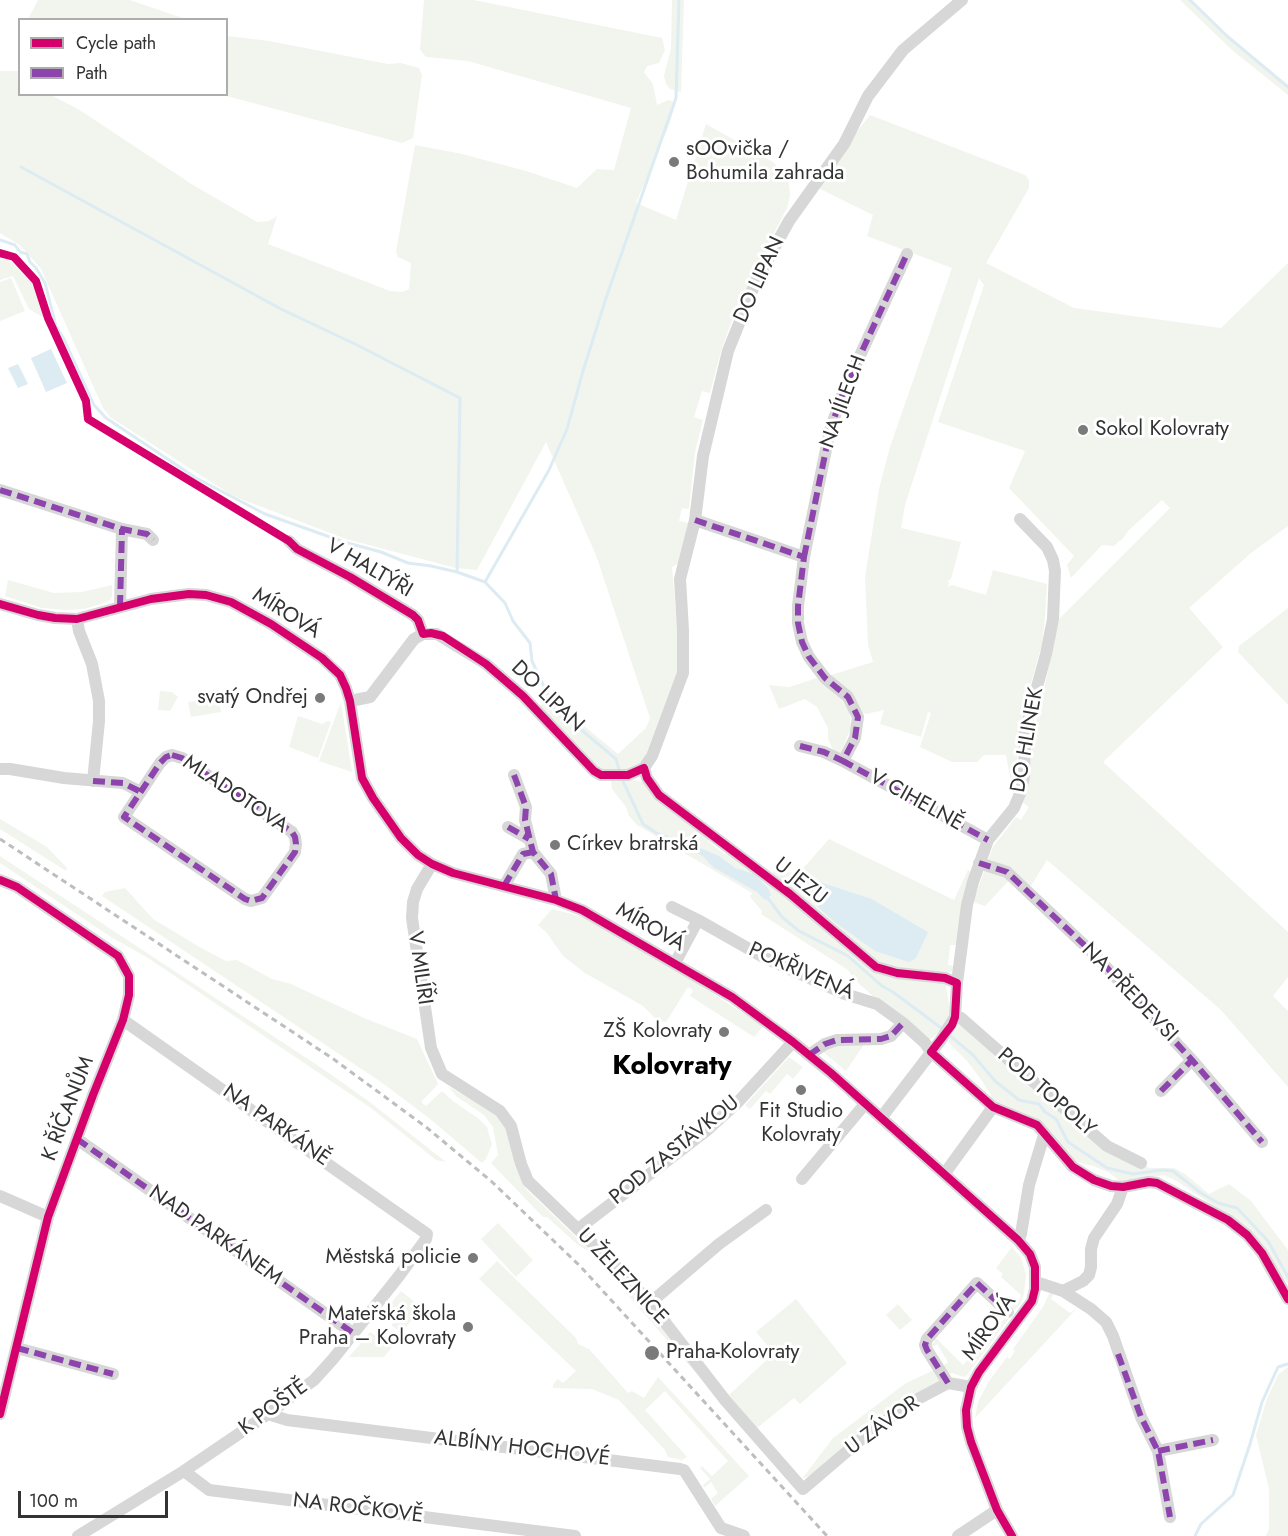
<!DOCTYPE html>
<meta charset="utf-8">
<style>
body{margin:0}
#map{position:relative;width:1288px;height:1536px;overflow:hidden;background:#fff;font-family:Jost,sans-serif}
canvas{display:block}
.legend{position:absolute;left:18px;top:18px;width:210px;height:78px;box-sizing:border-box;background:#fff;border:2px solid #adadad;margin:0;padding:8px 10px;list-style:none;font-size:18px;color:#333}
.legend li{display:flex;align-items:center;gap:12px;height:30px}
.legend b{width:30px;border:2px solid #adadad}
.scale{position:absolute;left:18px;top:1491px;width:150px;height:27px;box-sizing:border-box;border:3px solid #333;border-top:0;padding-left:8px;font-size:18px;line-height:21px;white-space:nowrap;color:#333;-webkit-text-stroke:4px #fff;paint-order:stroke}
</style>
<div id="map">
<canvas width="1288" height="1536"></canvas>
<ul class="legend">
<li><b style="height:8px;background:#d6006c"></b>Cycle path</li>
<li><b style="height:8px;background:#8e44ad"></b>Path</li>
</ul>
<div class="scale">100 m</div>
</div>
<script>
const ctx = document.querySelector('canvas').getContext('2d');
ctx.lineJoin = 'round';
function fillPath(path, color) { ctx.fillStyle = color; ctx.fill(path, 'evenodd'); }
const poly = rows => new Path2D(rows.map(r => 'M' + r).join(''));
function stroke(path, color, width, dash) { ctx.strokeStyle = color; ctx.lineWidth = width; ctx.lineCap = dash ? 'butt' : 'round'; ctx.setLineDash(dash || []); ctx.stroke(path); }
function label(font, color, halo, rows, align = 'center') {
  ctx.font = font + ' Jost,sans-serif'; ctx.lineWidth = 6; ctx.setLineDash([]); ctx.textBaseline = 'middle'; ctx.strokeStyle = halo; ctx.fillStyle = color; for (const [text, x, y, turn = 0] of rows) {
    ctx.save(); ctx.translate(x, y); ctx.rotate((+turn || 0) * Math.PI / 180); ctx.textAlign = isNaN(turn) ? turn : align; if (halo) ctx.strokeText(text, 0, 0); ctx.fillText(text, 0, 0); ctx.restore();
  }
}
fillPath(poly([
 [38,0,130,0,185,19,28,19],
 [424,0,474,0,662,38,665,50,659,63,647,66,644,72,653,84,657,105,668,100,676,102,669,125,636,203,676,220,706,124,773,162,782,172,789,184,790,196,787,208,757,266,731,323,721,351,710,393,702,391,694,417,703,420,695,452,689,509,682,508,679,521,689,523,680,563,672,567,679,651,677,673,644,759,640,764,629,769,609,771,599,768,540,706,549,697,618,754,646,728,650,718,596,555,546,442,477,570,456,568,346,539,233,496,110,417,103,408,41,269,21,246,0,233,0,71,19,71,20,94,51,95,78,109,193,185,257,222,269,221,277,216,268,244,390,291,402,292,409,289,411,263,398,257,396,252,415,145,462,154,526,171,577,188,597,169,614,170,631,108,468,61,426,57,420,50],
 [672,0,684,0,681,92,670,89,666,84,664,76,671,48],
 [1180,0,1191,0,1232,40,1288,85,1288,95,1232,50],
 [227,36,269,41,388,64,401,63,419,68,422,75,413,138,402,143,223,95,226,94],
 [870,115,1025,175,1029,180,1029,188,986,263,1074,308,1221,328,1288,263,1288,526,1251,553,1189,608,1223,647,1103,762,1288,932,1288,977,1273,996,1288,1011,1288,1087,1221,1010,1047,860,1031,886,1016,873,985,906,973,902,993,847,1016,817,1021,820,1029,807,1022,802,1026,760,1044,689,1059,619,1170,508,1162,500,1129,530,1121,541,1120,540,1114,546,1102,545,1071,578,1067,565,1074,556,1009,488,1025,451,938,422,984,285,979,278,905,505,901,528,961,542,951,579,947,581,949,582,948,587,952,585,986,595,993,570,1047,584,1045,619,1042,643,1019,728,1016,781,1011,782,1006,755,984,755,977,762,952,762,920,747,931,713,928,712,921,737,880,724,884,710,866,714,860,712,859,704,852,695,831,675,873,662,868,645,865,577,879,489,890,447,952,268,867,236,873,215,814,186],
 [0,255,17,266,32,281,46,319,29,309,13,276,0,280],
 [11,278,25,311,0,321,0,282],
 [8,580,54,593,82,592,112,585,112,596,110,600,104,603,84,609,66,610,42,608,5,596],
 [1288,608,1288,705,1238,652,1239,646],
 [817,678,842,701,849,711,851,727,840,754,833,750,828,739,828,728,817,707,805,699,779,709,769,685,789,687],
 [160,691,172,692,178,697,170,711,158,710],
 [218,697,221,712,191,717,188,702],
 [341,702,352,772,319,761],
 [298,716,322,724,328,721,331,722,318,758,289,747],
 [634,780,643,782,706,835,708,841,724,854,733,855,765,883,774,871,799,873,829,839,954,900,968,870,971,872,957,945,950,945,948,965,955,966,953,971,948,973,946,987,950,1010,949,1018,935,1036,925,1043,855,980,848,970,761,914,762,911,750,897,752,893,637,825,629,816,626,807,612,789,611,781],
 [814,880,872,899,928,932,875,951,819,908,806,888],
 [0,819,47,847,67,868,66,871,0,829],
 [0,856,326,1071,367,1100,446,1162,436,1160,371,1108,148,958,111,937,0,863],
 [125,888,153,919,203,949,226,961,237,960,272,979,291,984,364,1018,417,1039,438,1084,421,1102,426,1106,442,1091,453,1101,479,1119,487,1127,492,1144,486,1159,482,1163,429,1118,381,1082,102,896,105,892],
 [552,909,580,916,603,928,692,980,763,1026,754,1037,690,996,693,990,688,987,666,1022,658,1021,643,1006,585,973,563,956,547,933,538,925],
 [961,1018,1072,1117,1149,1168,1174,1168,1185,1174,1209,1194,1229,1184,1251,1201,1288,1250,1288,1284,1246,1228,1177,1181,1164,1175,1121,1182,1108,1172,1093,1166,1073,1161,1048,1138,993,1107,990,1093,977,1074,967,1061,946,1040],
 [865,1043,846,1071,822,1051,827,1047],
 [789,1057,803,1067,793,1079,787,1074,770,1094,766,1091,750,1109,745,1105],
 [449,1087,491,1110,505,1126,510,1136,515,1167,527,1190,582,1243,590,1246,611,1269,682,1350,703,1381,591,1253,578,1245,547,1217,543,1217,491,1163,498,1155,493,1127,484,1115,456,1096],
 [498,1223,533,1260,516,1277,481,1239],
 [1012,1247,1021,1258,1026,1274,1024,1293,1021,1303,1015,1310,1012,1306,1020,1299,1021,1295,1001,1277,1003,1274,996,1268],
 [497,1261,576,1338,578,1344,589,1349,628,1393,632,1391,644,1398,658,1377,749,1476,715,1506,711,1499,718,1493,711,1482,704,1488,703,1485,710,1479,700,1468,702,1466,712,1476,728,1461,665,1391,645,1410,687,1457,682,1460,668,1457,665,1450,619,1400,592,1389,553,1388,553,1384,558,1379,563,1383,576,1371,479,1279],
 [401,1291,421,1307,402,1333,391,1325,397,1321,395,1319,399,1313,388,1307],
 [1052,1292,1054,1293,1051,1299,1070,1313,1077,1308,975,1418,978,1402,989,1381,1007,1357,1010,1359,1015,1351,1013,1349,1043,1307,1049,1294],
 [796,1299,847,1363,800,1404,794,1398,757,1428,729,1395,774,1353,756,1332],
 [898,1304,912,1320,900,1330,886,1315],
 [1007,1316,1009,1318,967,1375,964,1377,952,1373,944,1377,939,1369,948,1362,937,1344,927,1350,926,1342,932,1344,935,1341,929,1336,936,1338,963,1365],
 [370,1332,379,1338,387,1333,394,1338,389,1344,392,1347,384,1357,349,1357],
 [1288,1367,1288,1536,1266,1536,1269,1528,1269,1489,1256,1435,1267,1399,1278,1375],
 [934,1370,940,1381,938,1383,900,1403,870,1423,811,1475,802,1479,833,1438,906,1383]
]), '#f1f5ed');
fillPath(poly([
 [51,349,67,383,46,392,31,358],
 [18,364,28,384,18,388,8,368],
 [698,847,719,856,735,868,754,874,768,888,771,895,765,900,757,892,713,867,696,849],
 [814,880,872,899,928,932,916,958,909,962,875,951,836,923,819,908,806,888,810,881]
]), '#ddebf3');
stroke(poly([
 [1190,0,1227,36,1288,87],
 [21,167,281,309,357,345,460,398,457,572],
 [0,240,15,245,20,252,27,254,30,262,36,268,45,283,56,326,64,339,94,405,106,418,196,478,265,514,344,542,381,552,408,563,431,566,457,572,485,582,505,603,513,621,530,643,532,661,553,706,616,759,620,773],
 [485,582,549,470,567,429,583,371,607,295,676,98,679,0],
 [622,779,643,824,658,834,682,843,702,854],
 [767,897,782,917,799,931,848,956,882,986,893,992,944,1030],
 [949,1035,973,1055,995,1081,1019,1100,1039,1104,1045,1112,1056,1119,1068,1142,1107,1168,1133,1174,1162,1170,1173,1171,1201,1193,1218,1203,1237,1208,1268,1241,1288,1277],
 [1195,1536,1201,1524,1233,1495,1250,1444,1262,1402,1278,1367,1288,1364]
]), '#ddebf3', 3);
stroke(poly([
 [0,490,122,529,147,534,153,540],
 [695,520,804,557,798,606,798,623,802,642,809,657,825,678,848,697,858,717,855,738,843,761,988,840],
 [289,541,297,549,350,577,413,615,418,620,423,634],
 [804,557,830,430,844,390,907,254],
 [0,604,38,615,55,618,77,619,151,599,189,594,206,595,231,602,271,624,322,658,340,675,346,688,350,701,362,778,373,798,401,838,418,855,432,864,453,873,556,900,582,910,732,997,793,1042,831,1073,1018,1240,1030,1254,1035,1267,1035,1289,1032,1301,979,1372,971,1387,966,1410,967,1427,971,1442,997,1510,1012,1536],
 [120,607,122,529],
 [77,619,79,631,92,664,99,701,99,721,93,781],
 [350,701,370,697,414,639,423,634,437,634,486,664,523,696,594,771,601,775,628,775,644,768,652,756,683,673,683,630,680,579,695,520,703,456,728,351,757,279,789,221,844,144,868,96,903,50,962,0],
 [800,746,824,752,843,761],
 [172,755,182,758,292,832,295,837,296,844,295,852,262,898,251,901,245,899,124,817,160,763,166,757,172,755],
 [644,768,647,778,659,795,790,894,876,967,897,973,945,978,957,983],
 [0,769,10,769,64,778,123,783,141,792],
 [514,775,526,807,525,820,533,852,551,874,556,900],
 [508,827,529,839],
 [979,863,1007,872,1097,957,1192,1060,1262,1142],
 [432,864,417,889,413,902,412,918,431,1048,442,1074,500,1111,511,1126,521,1164,528,1181,614,1264,650,1303,725,1400,803,1489,872,1430,914,1401,948,1383,971,1387],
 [0,880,17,887,118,956,129,976,129,995,123,1020,93,1095,48,1217,0,1414],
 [504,886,523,854,533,852],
 [672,907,698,920,675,963],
 [698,920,765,958,845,994,877,1004,903,1023,925,1043,931,1052,993,1107,1037,1125,1073,1167,1094,1180,1111,1186,1123,1187,1149,1182,1157,1183,1228,1220,1247,1235,1262,1253,1288,1299],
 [955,1017,961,1018,1107,1146,1141,1163],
 [809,1055,825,1044,837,1040,881,1039,891,1036,903,1023],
 [1161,1091,1192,1060],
 [881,1118,940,1041,955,1017,957,983,967,905,973,882,988,840,1014,808,1021,791,1024,776,1025,731,1046,654,1053,619,1055,571,1053,560,1047,547,1020,519],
 [77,1139,353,1333],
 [945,1173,993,1107],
 [802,1179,865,1104],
 [0,1196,48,1217],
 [578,1229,706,1131,737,1103,793,1042],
 [1018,1240,1021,1234,1029,1185,1044,1135],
 [1036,1282,1063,1291,1091,1309,1106,1322,1113,1336,1141,1417,1158,1451,1170,1517],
 [1063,1291,1083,1281,1089,1275,1091,1267,1091,1249,1094,1238,1117,1204,1123,1187],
 [650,1303,719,1244,766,1210],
 [17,1348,113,1374],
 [948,1383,927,1350,925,1345,927,1339,977,1283,1008,1312],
 [268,1414,287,1420,680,1469,684,1470,721,1528,744,1536],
 [1158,1451,1213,1440],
 [184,1471,209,1490,575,1536],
 [78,1536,184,1471,268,1414,314,1380,333,1359,399,1276,426,1239,427,1234,123,1020],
 [958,1536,997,1510]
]), '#d7d7d7', 12);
stroke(poly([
 [0,839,332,1058,426,1127,491,1181,580,1266,827,1536]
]), '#bebebe', 3, [6, 4.5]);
stroke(poly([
 [0,490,122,529,147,534,153,540],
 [695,520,804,557,798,606,798,623,802,642,809,657,825,678,848,697,858,717,855,738,843,761,988,840],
 [804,557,830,430,844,390,907,254],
 [120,607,122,529],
 [800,746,824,752,843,761],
 [172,755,182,758,292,832,295,837,296,844,295,852,262,898,251,901,245,899,124,817,160,763,166,757,172,755],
 [514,775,526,807,525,820,533,852,551,874,556,900],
 [93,781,123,783,141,792],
 [508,827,529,839],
 [979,863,1007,872,1097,957,1192,1060,1262,1142],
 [504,886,523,854,533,852],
 [809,1055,825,1044,837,1040,881,1039,891,1036,903,1023],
 [1161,1091,1192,1060],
 [77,1139,353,1333],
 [17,1348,113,1374],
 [1118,1354,1141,1417,1158,1451,1170,1517],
 [948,1383,927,1350,925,1345,927,1339,977,1283,1008,1312],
 [1158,1451,1213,1440]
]), '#8e44ad', 6, [12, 6]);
stroke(poly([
 [0,253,14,257,36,281,48,318,86,401,88,419,289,541,297,549,350,577,413,615,418,620,423,634,431,633,443,636,486,664,523,696,594,771,601,775,628,775,644,768,647,778,659,795,790,894,876,967,897,973,945,978,957,983,955,1017,952,1025,931,1052,993,1107,1037,1125,1073,1167,1094,1180,1111,1186,1123,1187,1149,1182,1157,1183,1228,1220,1247,1235,1262,1253,1288,1299],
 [0,604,38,615,55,618,77,619,151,599,189,594,206,595,231,602,271,624,322,658,340,675,346,688,350,701,362,778,373,798,401,838,418,855,432,864,453,873,556,900,582,910,732,997,793,1042,831,1073,1018,1240,1030,1254,1035,1267,1035,1289,1032,1301,979,1372,971,1387,966,1410,967,1427,971,1442,997,1510,1012,1536],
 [0,880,17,887,118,956,129,976,129,995,123,1020,93,1095,48,1217,0,1414]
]), '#d6006c', 8);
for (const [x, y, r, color] of [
 [674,162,6,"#7a7a7a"],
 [1083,430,6,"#7a7a7a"],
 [320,698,6,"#7a7a7a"],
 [555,845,6,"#7a7a7a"],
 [724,1032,6,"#7a7a7a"],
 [801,1090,6,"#7a7a7a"],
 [473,1258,6,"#7a7a7a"],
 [468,1327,6,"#7a7a7a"],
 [652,1353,8,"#7a7a7a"]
]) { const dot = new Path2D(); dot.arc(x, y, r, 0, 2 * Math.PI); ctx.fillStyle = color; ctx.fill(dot); stroke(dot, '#fff', 2); }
label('21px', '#333', '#fff', [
 ["sOOvička /",686,150],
 ["Bohumila zahrada",686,174],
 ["Sokol Kolovraty",1095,430],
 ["svatý Ondřej",308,698,"right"],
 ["Církev bratrská",567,845],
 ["ZŠ Kolovraty",712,1032,"right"],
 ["Fit Studio",801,1112,"center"],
 ["Kolovraty",801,1136,"center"],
 ["Městská policie",461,1258,"right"],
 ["Mateřská škola",456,1315,"right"],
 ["Praha – Kolovraty",456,1339,"right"],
 ["Praha-Kolovraty",666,1353]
], 'left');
label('21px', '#333', '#fff', [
 ["DO LIPAN",760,280,-65],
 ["NA JÍLECH",844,402,-70],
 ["V HALTÝŘI",369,569,30],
 ["MÍROVÁ",286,614,32],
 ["DO LIPAN",547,697,44],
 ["DO HLINEK",1028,740,-80],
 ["MLADOTOVA",235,795,34],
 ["V CIHELNĚ",916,801,29],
 ["U JEZU",800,882,39],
 ["MÍROVÁ",650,928,30],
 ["V MILÍŘI",419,968,82],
 ["POKŘIVENÁ",801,972,24],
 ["NA PŘEDEVSI",1129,993,46],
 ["POD TOPOLY",1046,1093,41],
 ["K ŘÍČANŮM",69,1109,-69],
 ["NA PARKÁNĚ",276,1126,35],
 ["POD ZASTÁVKOU",675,1151,-39],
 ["NAD PARKÁNEM",215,1236,35],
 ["U ŽELEZNICE",622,1277,47],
 ["MÍROVÁ",990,1328,-54],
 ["K POŠTĚ",274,1408,-36],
 ["U ZÁVOR",883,1426,-36],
 ["ALBÍNY HOCHOVÉ",522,1449,7],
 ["NA ROČKOVĚ",358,1509,7]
]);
label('bold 27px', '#000', '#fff', [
 ["Kolovraty",672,1067]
]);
</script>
